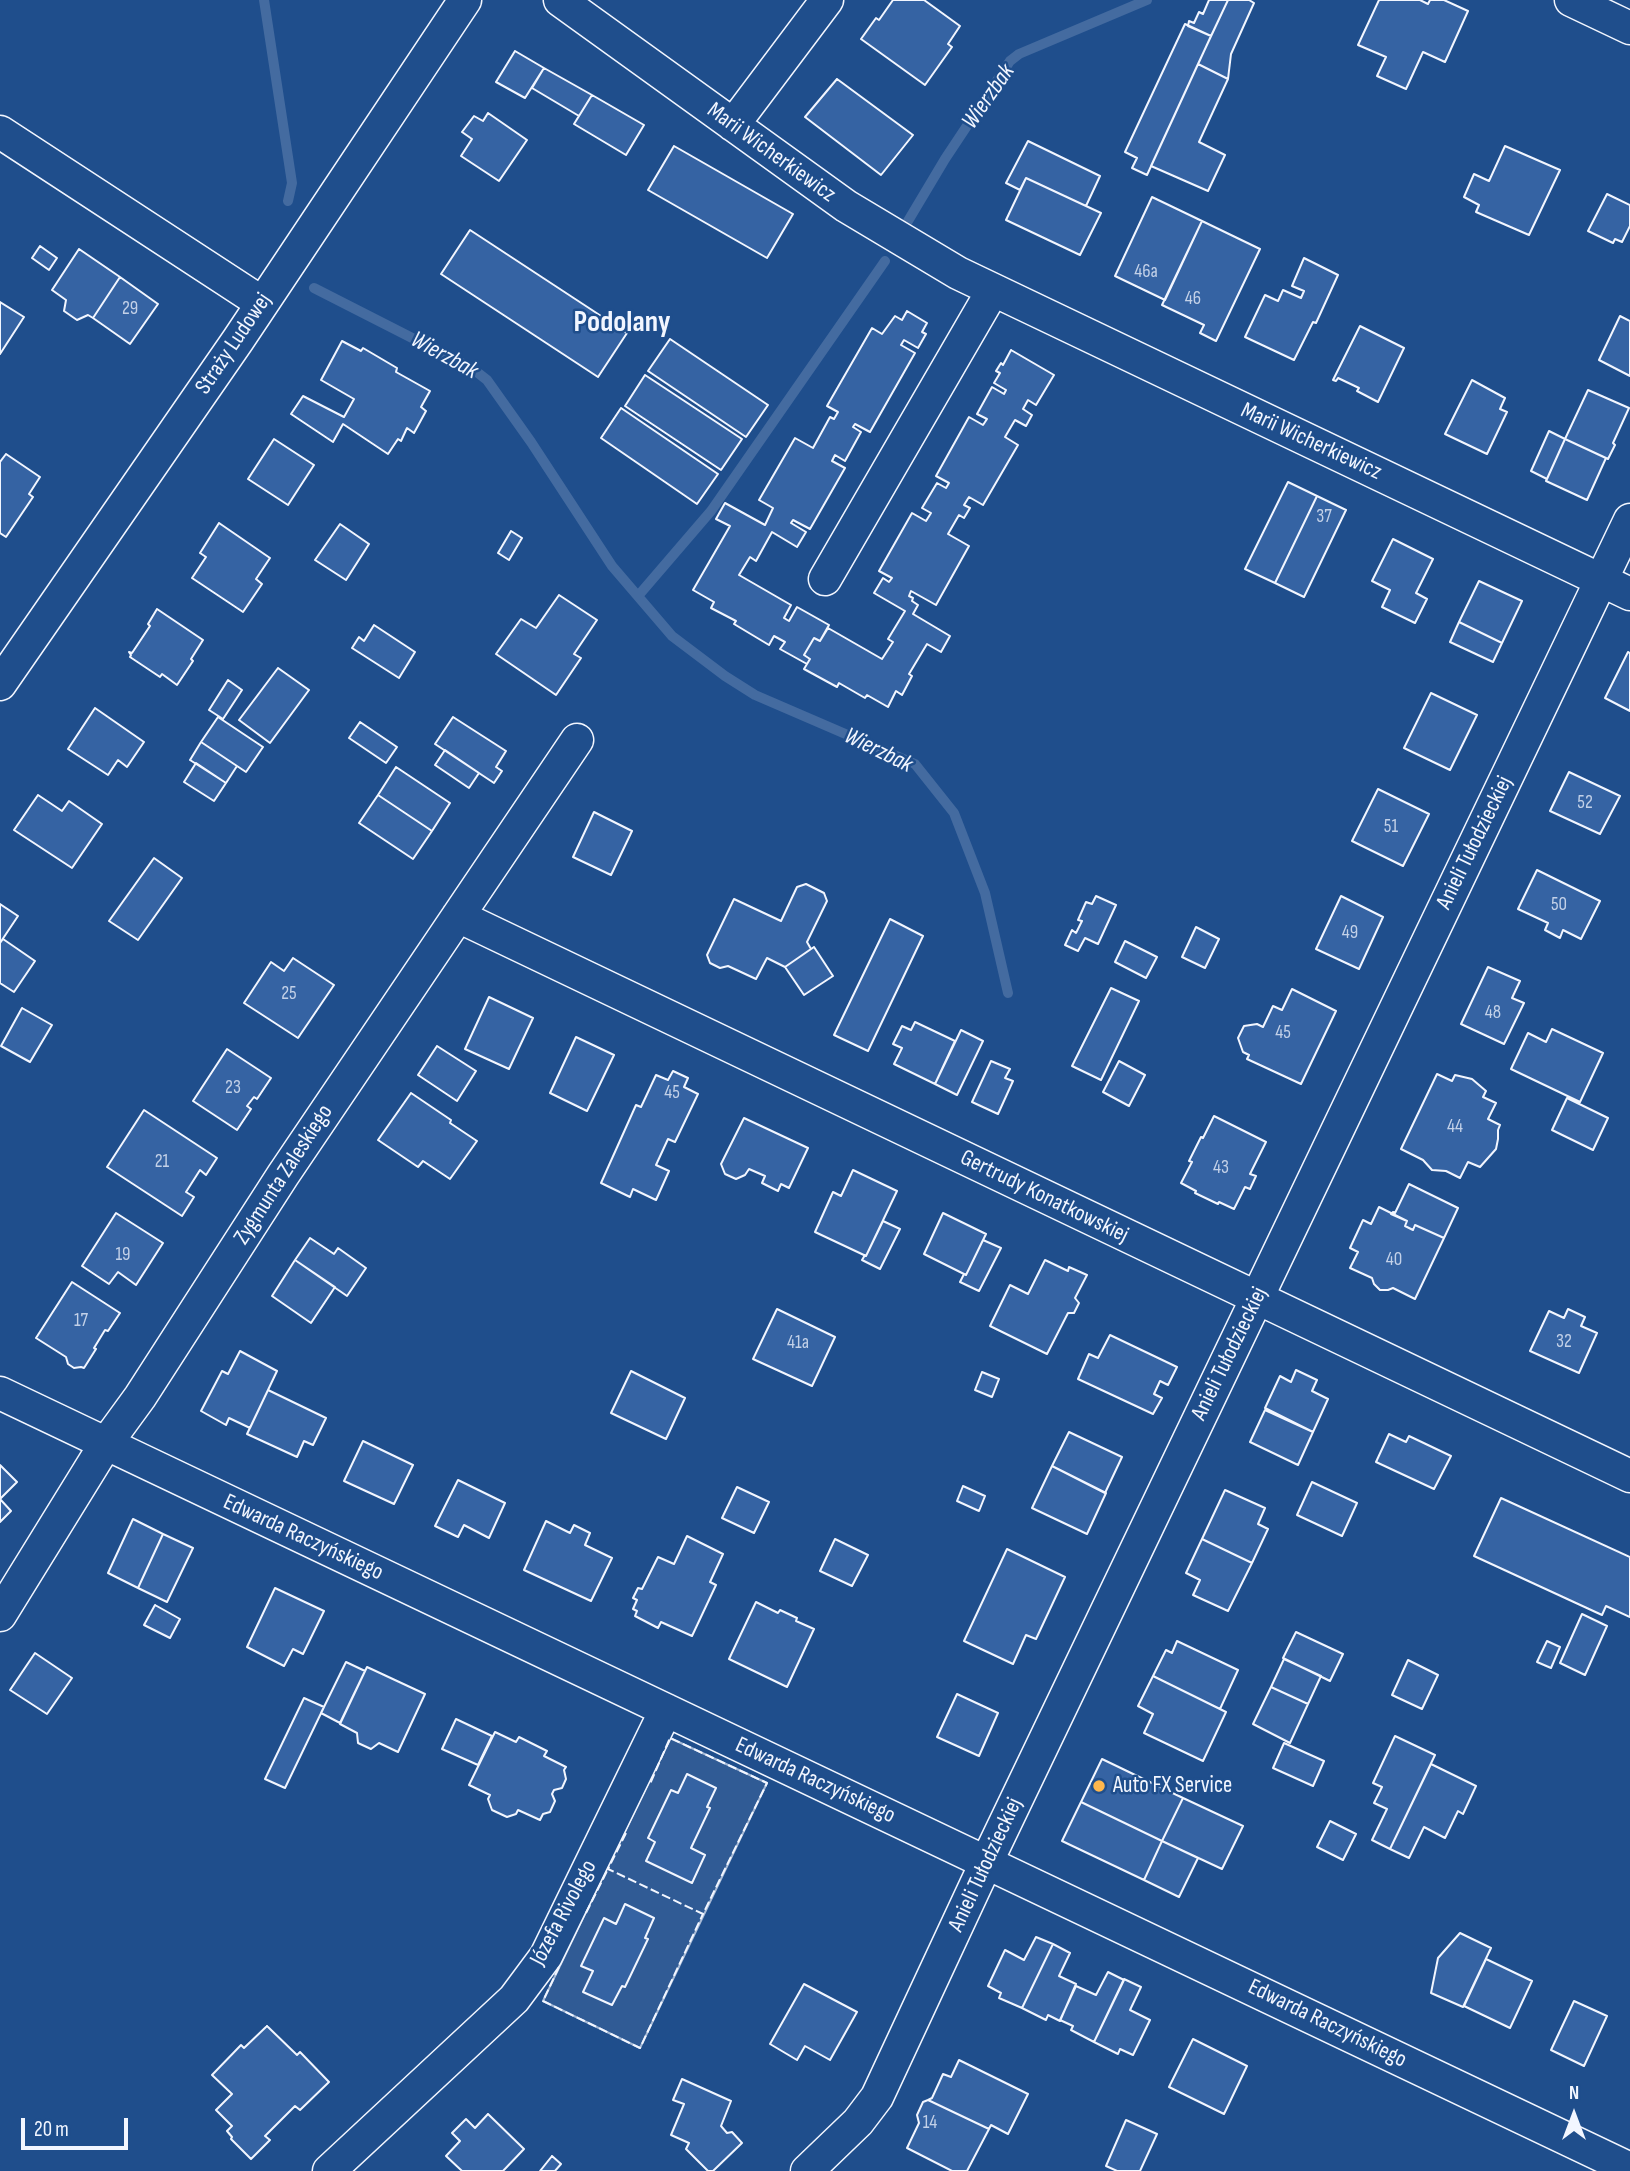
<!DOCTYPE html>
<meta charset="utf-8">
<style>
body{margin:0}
#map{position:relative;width:1630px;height:2171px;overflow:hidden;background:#1f4e8c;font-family:"Sofia Sans Condensed",sans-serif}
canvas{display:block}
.north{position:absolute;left:1539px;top:2080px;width:70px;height:70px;-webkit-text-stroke:5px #1f4e8c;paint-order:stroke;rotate:0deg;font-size:19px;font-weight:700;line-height:28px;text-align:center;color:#f2f6ff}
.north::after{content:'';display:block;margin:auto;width:24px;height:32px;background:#f2f6ff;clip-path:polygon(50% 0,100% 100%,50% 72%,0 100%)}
.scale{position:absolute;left:21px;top:2118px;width:107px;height:32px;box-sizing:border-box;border:4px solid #f2f6ff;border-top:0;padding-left:9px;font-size:21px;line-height:24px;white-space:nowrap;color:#f2f6ff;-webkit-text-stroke:5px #1f4e8c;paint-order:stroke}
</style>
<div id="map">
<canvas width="1630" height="2171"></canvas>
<div class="north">N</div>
<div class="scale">20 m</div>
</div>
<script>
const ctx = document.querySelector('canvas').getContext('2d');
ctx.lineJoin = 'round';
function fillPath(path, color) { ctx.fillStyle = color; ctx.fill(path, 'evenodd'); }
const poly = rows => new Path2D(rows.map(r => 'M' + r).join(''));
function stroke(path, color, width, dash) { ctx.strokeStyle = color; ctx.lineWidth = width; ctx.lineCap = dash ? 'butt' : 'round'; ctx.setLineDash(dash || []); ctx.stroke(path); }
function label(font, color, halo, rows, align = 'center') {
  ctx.font = font + ' "Sofia Sans Condensed",sans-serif'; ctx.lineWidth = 5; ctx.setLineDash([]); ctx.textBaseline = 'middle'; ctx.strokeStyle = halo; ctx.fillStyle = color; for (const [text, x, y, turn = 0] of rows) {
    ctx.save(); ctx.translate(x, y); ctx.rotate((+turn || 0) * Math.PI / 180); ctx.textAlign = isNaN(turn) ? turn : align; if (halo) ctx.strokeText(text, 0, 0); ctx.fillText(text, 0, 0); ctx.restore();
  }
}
const built = poly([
 [670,1738,767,1783,640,2048,543,2001,670,1738]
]);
fillPath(built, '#305b95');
stroke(built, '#a8bbd7', 2);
stroke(poly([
 [264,0,292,183,288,201],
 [908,221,945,159,1010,61,1019,54,1147,0],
 [314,288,473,369,487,380,531,442,612,566,672,636,725,676,755,695,915,764,954,813,985,893,1008,993],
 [638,596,711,511,885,261]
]), '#446ba0', 10);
const building = poly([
 [893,0,924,0,960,26,948,44,952,47,925,85,861,39,876,18,879,20,893,0],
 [1209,0,1228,0,1211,36,1188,26,1189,21,1194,23,1199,12,1203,14,1209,0],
 [1228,0,1249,0,1254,3,1231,54,1228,79,1198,64,1228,0],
 [1379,0,1420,0,1428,4,1430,0,1444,0,1468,11,1445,62,1423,52,1406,89,1377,76,1386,57,1358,45,1379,0],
 [1185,24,1211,36,1147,175,1132,168,1137,158,1125,152,1185,24],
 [515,51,544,68,525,98,496,82,515,51],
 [1198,64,1228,79,1199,142,1225,155,1208,191,1151,166,1198,64],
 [544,68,592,95,579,116,532,88,544,68],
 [837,79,913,135,881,175,805,117,837,79],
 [592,95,644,125,626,155,574,124,592,95],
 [488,113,527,140,499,181,461,156,472,139,462,132,474,116,483,121,488,113],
 [1028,141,1100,176,1086,206,1026,178,1020,190,1006,183,1028,141],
 [674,146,793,214,767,258,648,190,674,146],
 [1505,146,1560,170,1529,235,1476,212,1479,205,1464,197,1474,174,1489,181,1505,146],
 [1026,178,1101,213,1080,255,1006,220,1026,178],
 [1607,194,1630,205,1630,226,1622,242,1615,239,1613,243,1588,231,1607,194],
 [1152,197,1202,221,1165,300,1115,276,1152,197],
 [1202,221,1260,249,1216,341,1200,333,1204,325,1162,305,1202,221],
 [470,230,627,333,598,377,441,274,470,230],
 [40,246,57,258,49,270,32,258,40,246],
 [79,249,120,277,93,318,88,315,77,320,64,311,66,300,52,290,79,249],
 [1304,258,1338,275,1316,323,1313,322,1294,360,1245,337,1265,295,1278,301,1283,290,1301,298,1304,291,1292,286,1304,258],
 [120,277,158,304,130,344,93,318,120,277],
 [0,302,24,317,0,354,0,302],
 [907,311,927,323,922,332,926,334,918,348,904,340,901,345,915,353,870,432,855,424,853,427,861,432,845,461,835,455,832,461,845,468,810,529,793,520,791,523,806,532,797,547,772,532,756,561,750,557,739,575,791,605,784,618,789,621,797,607,829,625,820,641,814,638,804,655,810,659,807,664,780,649,785,642,774,636,769,645,734,624,736,621,711,608,714,602,693,590,730,526,716,519,725,503,765,525,773,508,759,500,795,438,813,448,830,417,834,419,838,412,827,406,872,328,882,334,895,316,902,320,907,311],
 [1620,316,1630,321,1630,376,1599,360,1620,316],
 [1360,326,1404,348,1378,402,1357,391,1359,388,1338,378,1336,381,1333,380,1360,326],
 [670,339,768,405,746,437,648,371,670,339],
 [342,341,361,351,363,348,397,368,396,372,430,391,421,407,426,411,414,433,407,428,401,441,398,439,388,454,343,424,333,442,291,414,303,396,344,417,354,399,321,380,342,341],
 [1011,350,1054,375,1036,405,1028,400,1023,409,1032,415,1026,426,1015,420,1005,437,1018,445,983,505,969,497,964,505,970,508,964,518,959,515,948,534,969,546,936,605,911,591,909,596,913,598,912,601,918,605,913,614,950,636,941,652,927,644,909,674,912,676,902,695,896,691,888,707,867,695,865,698,839,683,837,687,804,669,810,659,804,655,814,638,820,641,828,628,882,659,893,642,888,639,905,611,874,593,883,578,889,582,892,578,879,571,912,513,926,521,931,513,922,508,937,483,946,488,949,483,936,476,969,417,983,425,987,419,977,414,992,387,1004,394,1006,390,994,383,1000,373,996,371,1001,363,1003,365,1011,350],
 [645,375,742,439,721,470,625,406,645,375],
 [1472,380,1505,398,1500,409,1507,412,1487,454,1445,434,1472,380],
 [1588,390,1629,408,1613,443,1615,445,1608,459,1565,439,1588,390],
 [621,408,718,474,697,504,601,438,621,408],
 [1549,431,1565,439,1547,479,1531,471,1549,431],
 [274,439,314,465,288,505,248,479,274,439],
 [1565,439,1606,458,1587,500,1546,481,1565,439],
 [6,454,40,477,29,494,33,497,6,537,0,533,0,462,6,454],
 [1288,482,1317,496,1275,583,1245,569,1288,482],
 [1317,496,1346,510,1304,597,1275,583,1317,496],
 [219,523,270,558,256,579,262,584,243,612,192,578,206,557,200,553,219,523],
 [340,524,369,544,346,580,315,560,340,524],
 [511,531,522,538,509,560,498,553,511,531],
 [1393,539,1433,559,1416,593,1427,599,1415,623,1382,607,1390,590,1372,581,1393,539],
 [1479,581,1522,601,1502,643,1459,622,1479,581],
 [559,595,597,620,574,654,581,658,556,695,496,654,521,619,536,628,559,595],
 [157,609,203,640,191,659,193,661,177,685,162,674,160,677,130,657,131,655,129,652,132,653,150,626,148,624,157,609],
 [1459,622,1502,643,1493,662,1450,642,1459,622],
 [374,625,415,652,399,678,352,648,359,637,364,641,374,625],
 [1628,652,1630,653,1630,711,1605,698,1628,652],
 [278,668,309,690,270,743,239,720,278,668],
 [228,680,242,690,223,719,209,710,228,680],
 [1431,693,1477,715,1450,770,1404,748,1431,693],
 [95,708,144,742,127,767,118,760,108,775,68,749,95,708],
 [218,717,263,747,246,772,201,742,218,717],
 [453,717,506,751,496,767,502,771,494,783,435,744,453,717],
 [360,722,397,747,386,763,349,738,360,722],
 [201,742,237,766,226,783,190,760,201,742],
 [445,750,479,773,469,788,435,765,445,750],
 [196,763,226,783,214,801,184,782,196,763],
 [396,767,450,803,432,831,378,795,396,767],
 [1569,772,1620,796,1600,834,1550,811,1569,772],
 [1378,789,1429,814,1403,866,1352,841,1378,789],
 [38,795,62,811,69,801,102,824,72,868,14,830,38,795],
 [378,795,432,831,413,859,359,823,378,795],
 [594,812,632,831,611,875,573,857,594,812],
 [154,858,182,878,138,940,109,921,154,858],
 [1537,870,1600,901,1581,939,1563,930,1560,938,1545,930,1548,923,1518,909,1537,870],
 [806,884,824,893,827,901,807,942,811,949,785,967,767,958,756,979,728,966,720,968,710,963,707,955,734,899,781,921,797,887,806,884],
 [1096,896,1116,905,1098,944,1085,938,1078,951,1065,945,1072,930,1076,933,1082,921,1078,920,1086,902,1092,904,1096,896],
 [1341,896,1383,917,1359,969,1316,949,1341,896],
 [0,904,18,916,0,943,0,904],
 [890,919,923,936,868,1051,834,1035,890,919],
 [1196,927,1219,939,1205,968,1182,957,1196,927],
 [3,939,35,961,14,992,0,983,0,943,3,939],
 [1125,941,1157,957,1146,978,1115,962,1125,941],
 [814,947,833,976,804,995,785,967,814,947],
 [293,958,334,985,298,1038,244,1003,271,962,284,971,293,958],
 [1488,967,1520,981,1512,998,1524,1003,1504,1044,1461,1024,1488,967],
 [1111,988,1139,1001,1101,1080,1072,1066,1111,988],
 [1292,989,1336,1011,1301,1084,1247,1059,1249,1055,1243,1052,1238,1038,1244,1026,1257,1024,1263,1027,1273,1006,1282,1010,1292,989],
 [489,997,533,1018,509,1069,465,1049,489,997],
 [22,1008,52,1025,30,1062,1,1046,22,1008],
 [915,1022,955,1041,935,1084,894,1064,902,1048,893,1044,902,1026,911,1030,915,1022],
 [1552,1029,1603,1053,1580,1102,1511,1069,1528,1033,1546,1042,1552,1029],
 [961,1030,983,1041,957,1095,935,1084,961,1030],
 [576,1037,614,1055,587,1111,550,1093,576,1037],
 [437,1046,476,1071,457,1101,418,1075,437,1046],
 [227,1049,271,1078,257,1099,254,1097,247,1106,251,1109,237,1130,193,1101,227,1049],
 [991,1061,1010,1069,1005,1078,1013,1081,998,1114,972,1102,991,1061],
 [1119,1061,1145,1075,1129,1106,1103,1092,1119,1061],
 [673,1071,688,1078,684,1087,698,1094,675,1142,668,1139,656,1165,669,1171,656,1200,633,1189,630,1197,601,1183,636,1105,641,1107,656,1075,668,1080,673,1071],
 [1437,1074,1452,1081,1455,1075,1472,1079,1486,1091,1483,1097,1496,1103,1488,1119,1500,1125,1498,1130,1498,1139,1496,1149,1480,1167,1468,1162,1460,1178,1446,1171,1432,1170,1423,1160,1401,1149,1437,1074],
 [411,1093,451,1120,450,1123,477,1141,450,1179,423,1161,418,1167,378,1140,411,1093],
 [1567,1098,1608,1118,1593,1150,1552,1130,1567,1098],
 [144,1110,217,1158,206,1175,200,1170,186,1192,194,1197,182,1216,107,1167,144,1110],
 [1214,1116,1266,1142,1250,1174,1256,1176,1250,1189,1245,1187,1234,1209,1219,1202,1218,1204,1195,1193,1196,1191,1181,1183,1192,1162,1189,1161,1201,1137,1203,1138,1214,1116],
 [744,1118,808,1148,789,1188,781,1184,778,1191,762,1183,765,1176,749,1169,745,1175,736,1179,725,1174,721,1164,744,1118],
 [853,1170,897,1191,866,1256,815,1232,833,1192,841,1196,853,1170],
 [1409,1184,1458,1208,1444,1238,1415,1225,1413,1230,1405,1226,1407,1221,1391,1214,1393,1212,1395,1213,1409,1184],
 [1379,1207,1407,1221,1405,1226,1413,1230,1415,1225,1444,1238,1415,1299,1393,1288,1388,1290,1380,1290,1374,1284,1372,1278,1350,1268,1358,1252,1350,1248,1363,1220,1371,1224,1379,1207],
 [116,1213,163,1243,136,1285,118,1272,109,1284,82,1266,116,1213],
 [943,1213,986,1234,966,1275,924,1254,943,1213],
 [883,1221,900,1229,880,1269,862,1260,865,1255,866,1256,883,1221],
 [310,1238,334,1254,338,1248,366,1268,347,1296,295,1260,310,1238],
 [983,1240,1001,1248,979,1291,960,1282,964,1274,966,1275,983,1240],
 [295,1260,335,1287,311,1323,272,1296,295,1260],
 [1045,1260,1068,1271,1069,1267,1087,1275,1075,1298,1079,1303,1074,1313,1068,1313,1047,1354,990,1326,1010,1285,1028,1294,1045,1260],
 [72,1282,120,1313,108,1331,105,1330,94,1348,96,1349,84,1368,81,1367,74,1368,68,1364,66,1357,36,1338,72,1282],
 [777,1309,835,1337,812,1386,753,1359,777,1309],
 [1568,1309,1585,1317,1581,1326,1597,1333,1579,1373,1530,1351,1549,1311,1564,1318,1568,1309],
 [1110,1335,1177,1367,1168,1385,1160,1381,1154,1394,1162,1398,1153,1414,1078,1379,1089,1354,1098,1358,1110,1335],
 [240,1351,277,1371,250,1428,229,1418,226,1425,201,1411,222,1371,228,1374,240,1351],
 [1296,1370,1317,1380,1312,1391,1328,1399,1313,1432,1265,1408,1280,1376,1291,1382,1296,1370],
 [631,1371,685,1398,666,1439,611,1413,631,1371],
 [982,1372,999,1379,992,1397,975,1390,982,1372],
 [268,1390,326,1418,313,1445,304,1441,297,1457,247,1434,268,1390],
 [1265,1410,1313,1432,1298,1465,1250,1442,1265,1410],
 [1069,1432,1122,1457,1105,1493,1052,1466,1069,1432],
 [1389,1434,1406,1442,1409,1436,1451,1456,1434,1489,1376,1462,1389,1434],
 [363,1441,413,1465,394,1504,344,1481,363,1441],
 [0,1465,17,1482,0,1499,11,1511,0,1522,0,1465],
 [1052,1466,1106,1493,1087,1534,1032,1508,1052,1466],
 [458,1480,505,1503,489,1538,464,1525,458,1537,435,1526,458,1480],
 [1312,1482,1357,1503,1342,1536,1297,1515,1312,1482],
 [963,1486,985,1496,979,1511,957,1501,963,1486],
 [737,1487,769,1502,754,1533,722,1518,737,1487],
 [1225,1490,1265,1508,1258,1524,1268,1529,1252,1563,1202,1539,1225,1490],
 [1501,1498,1630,1557,1630,1617,1606,1606,1602,1615,1474,1556,1501,1498],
 [133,1519,163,1534,138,1588,108,1573,133,1519],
 [546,1521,570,1533,574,1525,590,1533,585,1545,612,1558,591,1601,524,1570,546,1521],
 [163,1534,193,1548,167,1602,138,1588,163,1534],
 [687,1536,723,1554,710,1582,716,1585,692,1636,661,1622,658,1628,635,1616,637,1611,633,1609,637,1600,633,1598,638,1588,642,1589,658,1557,674,1564,687,1536],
 [835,1539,868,1555,852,1586,820,1571,835,1539],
 [1202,1539,1252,1563,1228,1611,1193,1595,1200,1580,1186,1573,1202,1539],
 [1007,1549,1065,1577,1036,1639,1026,1635,1013,1664,964,1641,1007,1549],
 [275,1588,324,1611,303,1654,293,1649,284,1666,247,1647,275,1588],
 [756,1602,778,1613,780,1610,797,1618,796,1621,814,1629,787,1687,729,1659,756,1602],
 [155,1605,180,1619,170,1638,144,1625,155,1605],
 [1582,1614,1607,1626,1585,1675,1560,1663,1582,1614],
 [1296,1632,1343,1654,1330,1681,1283,1658,1296,1632],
 [1177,1641,1238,1670,1220,1709,1153,1676,1166,1650,1172,1653,1177,1641],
 [1547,1641,1560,1647,1551,1668,1537,1662,1547,1641],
 [35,1653,72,1678,47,1714,10,1690,35,1653],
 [1284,1659,1321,1676,1308,1704,1271,1687,1284,1659],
 [1408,1660,1438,1675,1422,1709,1392,1695,1408,1660],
 [346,1662,365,1671,340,1723,321,1713,346,1662],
 [367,1667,425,1694,398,1752,379,1743,371,1749,358,1743,357,1733,340,1724,367,1667],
 [1153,1676,1226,1712,1203,1761,1144,1733,1153,1714,1138,1706,1153,1676],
 [1271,1687,1308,1704,1290,1743,1253,1724,1271,1687],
 [957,1694,998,1713,979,1756,937,1737,957,1694],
 [304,1698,324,1707,285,1788,265,1779,304,1698],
 [456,1719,492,1736,478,1765,442,1749,456,1719],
 [495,1732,516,1742,519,1737,547,1751,544,1756,566,1767,564,1770,566,1779,562,1788,554,1790,552,1794,555,1801,550,1812,543,1814,540,1820,518,1810,516,1814,507,1817,492,1810,488,1799,490,1795,469,1785,495,1732],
 [1395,1736,1435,1755,1390,1849,1372,1840,1387,1809,1374,1803,1382,1787,1373,1783,1395,1736],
 [1284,1743,1324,1761,1313,1786,1273,1768,1284,1743],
 [1102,1759,1183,1798,1162,1841,1081,1802,1102,1759],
 [1431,1764,1476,1786,1463,1814,1458,1811,1445,1838,1424,1827,1409,1858,1390,1849,1431,1764],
 [687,1774,716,1788,707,1807,710,1808,691,1848,705,1855,692,1883,646,1861,655,1842,648,1838,671,1790,678,1793,687,1774],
 [1183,1798,1243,1826,1222,1869,1162,1841,1183,1798],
 [1081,1802,1162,1841,1144,1880,1062,1841,1081,1802],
 [1330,1821,1356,1834,1343,1860,1317,1847,1330,1821],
 [1162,1841,1198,1858,1179,1897,1144,1880,1162,1841],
 [625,1904,654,1918,645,1938,648,1939,625,1987,622,1986,612,2005,583,1992,593,1971,581,1966,604,1918,616,1924,625,1904],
 [1460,1933,1491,1948,1463,2007,1431,1993,1438,1958,1460,1933],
 [1036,1937,1053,1944,1022,2008,999,1998,1001,1993,988,1986,1005,1950,1024,1960,1036,1937],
 [1053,1944,1070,1953,1059,1976,1076,1984,1060,2021,1048,2015,1046,2020,1022,2008,1053,1944],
 [1486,1959,1532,1981,1510,2028,1464,2006,1486,1959],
 [1108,1972,1124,1980,1094,2042,1071,2030,1073,2026,1060,2020,1076,1986,1096,1995,1108,1972],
 [1124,1979,1141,1987,1130,2010,1150,2020,1133,2055,1120,2049,1118,2054,1094,2042,1124,1979],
 [804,1984,857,2012,830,2060,805,2046,797,2060,770,2044,804,1984],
 [1574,2001,1607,2016,1584,2066,1551,2050,1574,2001],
 [267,2026,297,2055,300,2052,329,2082,300,2110,295,2106,265,2136,270,2140,251,2159,231,2139,232,2137,227,2131,232,2126,216,2110,232,2094,212,2075,241,2045,244,2048,267,2026],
 [1193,2039,1247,2066,1224,2114,1169,2087,1193,2039],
 [959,2060,1028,2094,1008,2134,991,2125,989,2129,928,2100,932,2098,943,2074,951,2077,959,2060],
 [682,2079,731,2101,721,2126,727,2133,732,2132,742,2143,713,2171,708,2171,686,2149,689,2143,671,2135,684,2104,673,2100,682,2079],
 [928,2100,989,2129,967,2171,952,2171,907,2148,919,2123,917,2115,923,2102,928,2100],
 [488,2114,524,2149,503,2171,462,2171,446,2156,460,2141,452,2133,466,2119,475,2128,488,2114],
 [1126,2120,1157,2134,1140,2171,1117,2171,1106,2166,1126,2120],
 [552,2156,561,2164,555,2171,540,2171,552,2156]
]);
fillPath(building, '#3563a3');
stroke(building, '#f2f6ff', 2);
const street = poly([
 [560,0,846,206,958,273,1630,594],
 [1571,0,1630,28],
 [733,125,827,0],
 [0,132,262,303],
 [825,579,993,290],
 [0,684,238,340,465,0],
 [458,916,1630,1476],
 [0,1393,1630,2169],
 [0,1615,105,1445,140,1397,283,1175,577,740],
 [329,2171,514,1999,546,1956,666,1710],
 [807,2171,858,2122,877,2097,987,1861,1630,520]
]);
stroke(street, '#f2f6ff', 35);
stroke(street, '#1f4e8c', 32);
stroke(poly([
 [626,1833,608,1869,703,1914,767,1783,670,1738,650,1784],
 [586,1913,608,1869],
 [559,1967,543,2001,640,2048,703,1914]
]), '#f2f6ff', 2, [9, 3.5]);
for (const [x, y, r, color] of [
 [1099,1786,7,"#ffb74d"]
]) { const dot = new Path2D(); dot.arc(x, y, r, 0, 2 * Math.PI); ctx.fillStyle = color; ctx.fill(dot); stroke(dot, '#1f4e8c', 2.5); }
label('19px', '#c3d1e8', null, [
 ["46a",1146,272],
 ["46",1193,299],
 ["29",130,309],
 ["37",1324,517],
 ["52",1585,803],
 ["51",1391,827],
 ["50",1559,905],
 ["49",1350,933],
 ["25",289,994],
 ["48",1493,1013],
 ["45",1283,1033],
 ["23",233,1088],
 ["45",672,1093],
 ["44",1455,1127],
 ["21",162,1162],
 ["43",1221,1168],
 ["19",123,1255],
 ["40",1394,1260],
 ["17",81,1321],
 ["32",1564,1342],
 ["41a",798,1343],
 ["14",930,2123]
]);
label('23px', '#f2f6ff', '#1f4e8c', [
 ["Marii Wicherkiewicz",771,153,36],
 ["Straży Ludowej",234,344,-56],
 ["Marii Wicherkiewicz",1311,442,25],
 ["Anieli Tułodzieckiej",1475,843,-64],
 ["Zygmunta Zaleskiego",284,1175,-57],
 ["Gertrudy Konatkowskiej",1044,1197,26],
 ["Anieli Tułodzieckiej",1230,1354,-64],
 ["Edwarda Raczyńskiego",303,1538,25],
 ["Edwarda Raczyńskiego",815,1781,25],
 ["Anieli Tułodzieckiej",986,1865,-65],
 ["Józefa Rivolego",564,1913,-62],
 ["Edwarda Raczyńskiego",1327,2024,26]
]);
label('23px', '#f2f6ff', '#1f4e8c', [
 ["Auto FX Service",1113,1786]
], 'left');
label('italic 24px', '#f2f6ff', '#1f4e8c', [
 ["Wierzbak",989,97,-55],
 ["Wierzbak",444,356,29],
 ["Wierzbak",878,751,26]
]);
label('bold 30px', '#f2f6ff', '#1f4e8c', [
 ["Podolany",622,323]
]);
</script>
